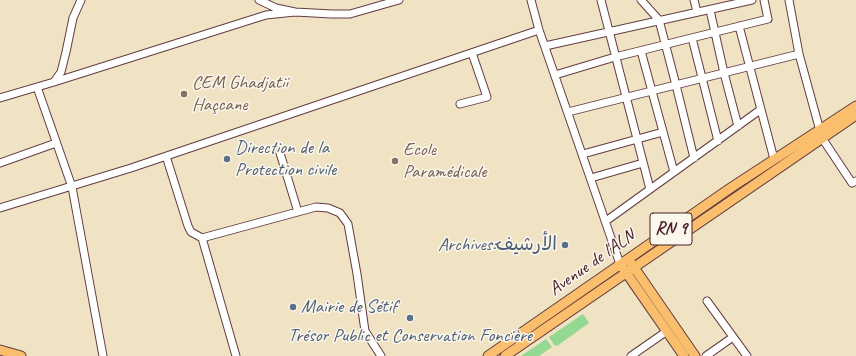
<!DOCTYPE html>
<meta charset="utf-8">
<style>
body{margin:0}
canvas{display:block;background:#efe3c4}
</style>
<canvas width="856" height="356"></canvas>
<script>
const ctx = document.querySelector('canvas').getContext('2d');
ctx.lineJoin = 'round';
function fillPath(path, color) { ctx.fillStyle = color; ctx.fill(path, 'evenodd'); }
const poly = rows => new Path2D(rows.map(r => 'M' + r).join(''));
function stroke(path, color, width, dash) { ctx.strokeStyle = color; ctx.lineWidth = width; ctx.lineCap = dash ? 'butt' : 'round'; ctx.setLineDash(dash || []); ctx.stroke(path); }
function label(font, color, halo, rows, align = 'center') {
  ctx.font = font + ' Caveat,"Playpen Sans Arabic",sans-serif'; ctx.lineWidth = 3; ctx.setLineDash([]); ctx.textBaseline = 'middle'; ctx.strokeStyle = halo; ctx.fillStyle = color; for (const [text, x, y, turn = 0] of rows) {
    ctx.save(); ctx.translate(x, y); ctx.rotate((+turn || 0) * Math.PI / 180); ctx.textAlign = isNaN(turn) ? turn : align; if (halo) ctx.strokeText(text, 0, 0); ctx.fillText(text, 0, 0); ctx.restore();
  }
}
fillPath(poly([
 [583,314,589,323,557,346,554,345,549,337],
 [546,339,552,347,539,356,521,356]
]), '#93d992');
const minor = poly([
 [259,0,276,8,295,12,332,14,350,14,399,0],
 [531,0,539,30,620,264],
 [601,0,650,189],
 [641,0,659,20,676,85,694,158],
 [694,0,697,12],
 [789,0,799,54,822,138,852,183,856,181],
 [710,10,724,73,738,126],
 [739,26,774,159],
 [692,38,718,141],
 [545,46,752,0],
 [641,51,674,172],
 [555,75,615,57,768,19,764,0],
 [54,82,266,15,295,12],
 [37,87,72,187,103,356],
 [0,98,54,82,61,72,66,52,73,18,81,0],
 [460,104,487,97,472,53],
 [568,112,799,54],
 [280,153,298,212],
 [583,154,663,132],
 [166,156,188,226,191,232,202,238,316,207,328,208,340,213,348,224,357,274,365,331,381,356],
 [0,163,56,143],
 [591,178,643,163],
 [0,208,131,168,539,30],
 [606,221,760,110],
 [202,238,236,356],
 [707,301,747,356],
 [631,356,667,331],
 [706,356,733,337]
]);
const major = poly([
 [631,263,695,356],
 [623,268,684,356],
 [0,350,21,356],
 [488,356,732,187,856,106],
 [505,356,856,115]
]);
stroke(minor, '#633c42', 9);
stroke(major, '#633c42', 11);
stroke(minor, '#fff', 7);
stroke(major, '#fabe6d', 9);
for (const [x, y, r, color] of [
 [184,94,4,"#8d6e63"],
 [227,159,4,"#5c6f8a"],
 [395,161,4,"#8d6e63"],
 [565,245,4,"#5c6f8a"],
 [293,307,4,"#5c6f8a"],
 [410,318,4,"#5c6f8a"]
]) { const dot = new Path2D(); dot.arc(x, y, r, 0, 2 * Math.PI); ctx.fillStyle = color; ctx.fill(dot); stroke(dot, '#fbf7ec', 1.5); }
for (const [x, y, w] of [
 [671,229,42]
]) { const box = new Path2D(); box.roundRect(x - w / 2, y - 16, w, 32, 3); ctx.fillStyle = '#fbf7ec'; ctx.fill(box); stroke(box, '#4a1f2b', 1); }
label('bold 18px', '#4a1f2b', null, [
 ["RN 9",671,229]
]);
label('19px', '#785e54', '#fbf7ec', [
 ["CEM Ghadjatii",192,83],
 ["Haçcane",192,105],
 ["Ecole",403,150],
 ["Paramédicale",403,172]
], 'left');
label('19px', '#4e5e75', '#fbf7ec', [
 ["Direction de la",235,148],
 ["Protection civile",235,170],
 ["Archives:الأرشيف",557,245,"right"],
 ["Mairie de Sétif",301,307],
 ["Trésor Public et Conservation Foncière",410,336,"center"]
], 'left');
label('19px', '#4a1f2b', '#fbf7ec', [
 ["Avenue de l'ALN",592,263,-35]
]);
</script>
